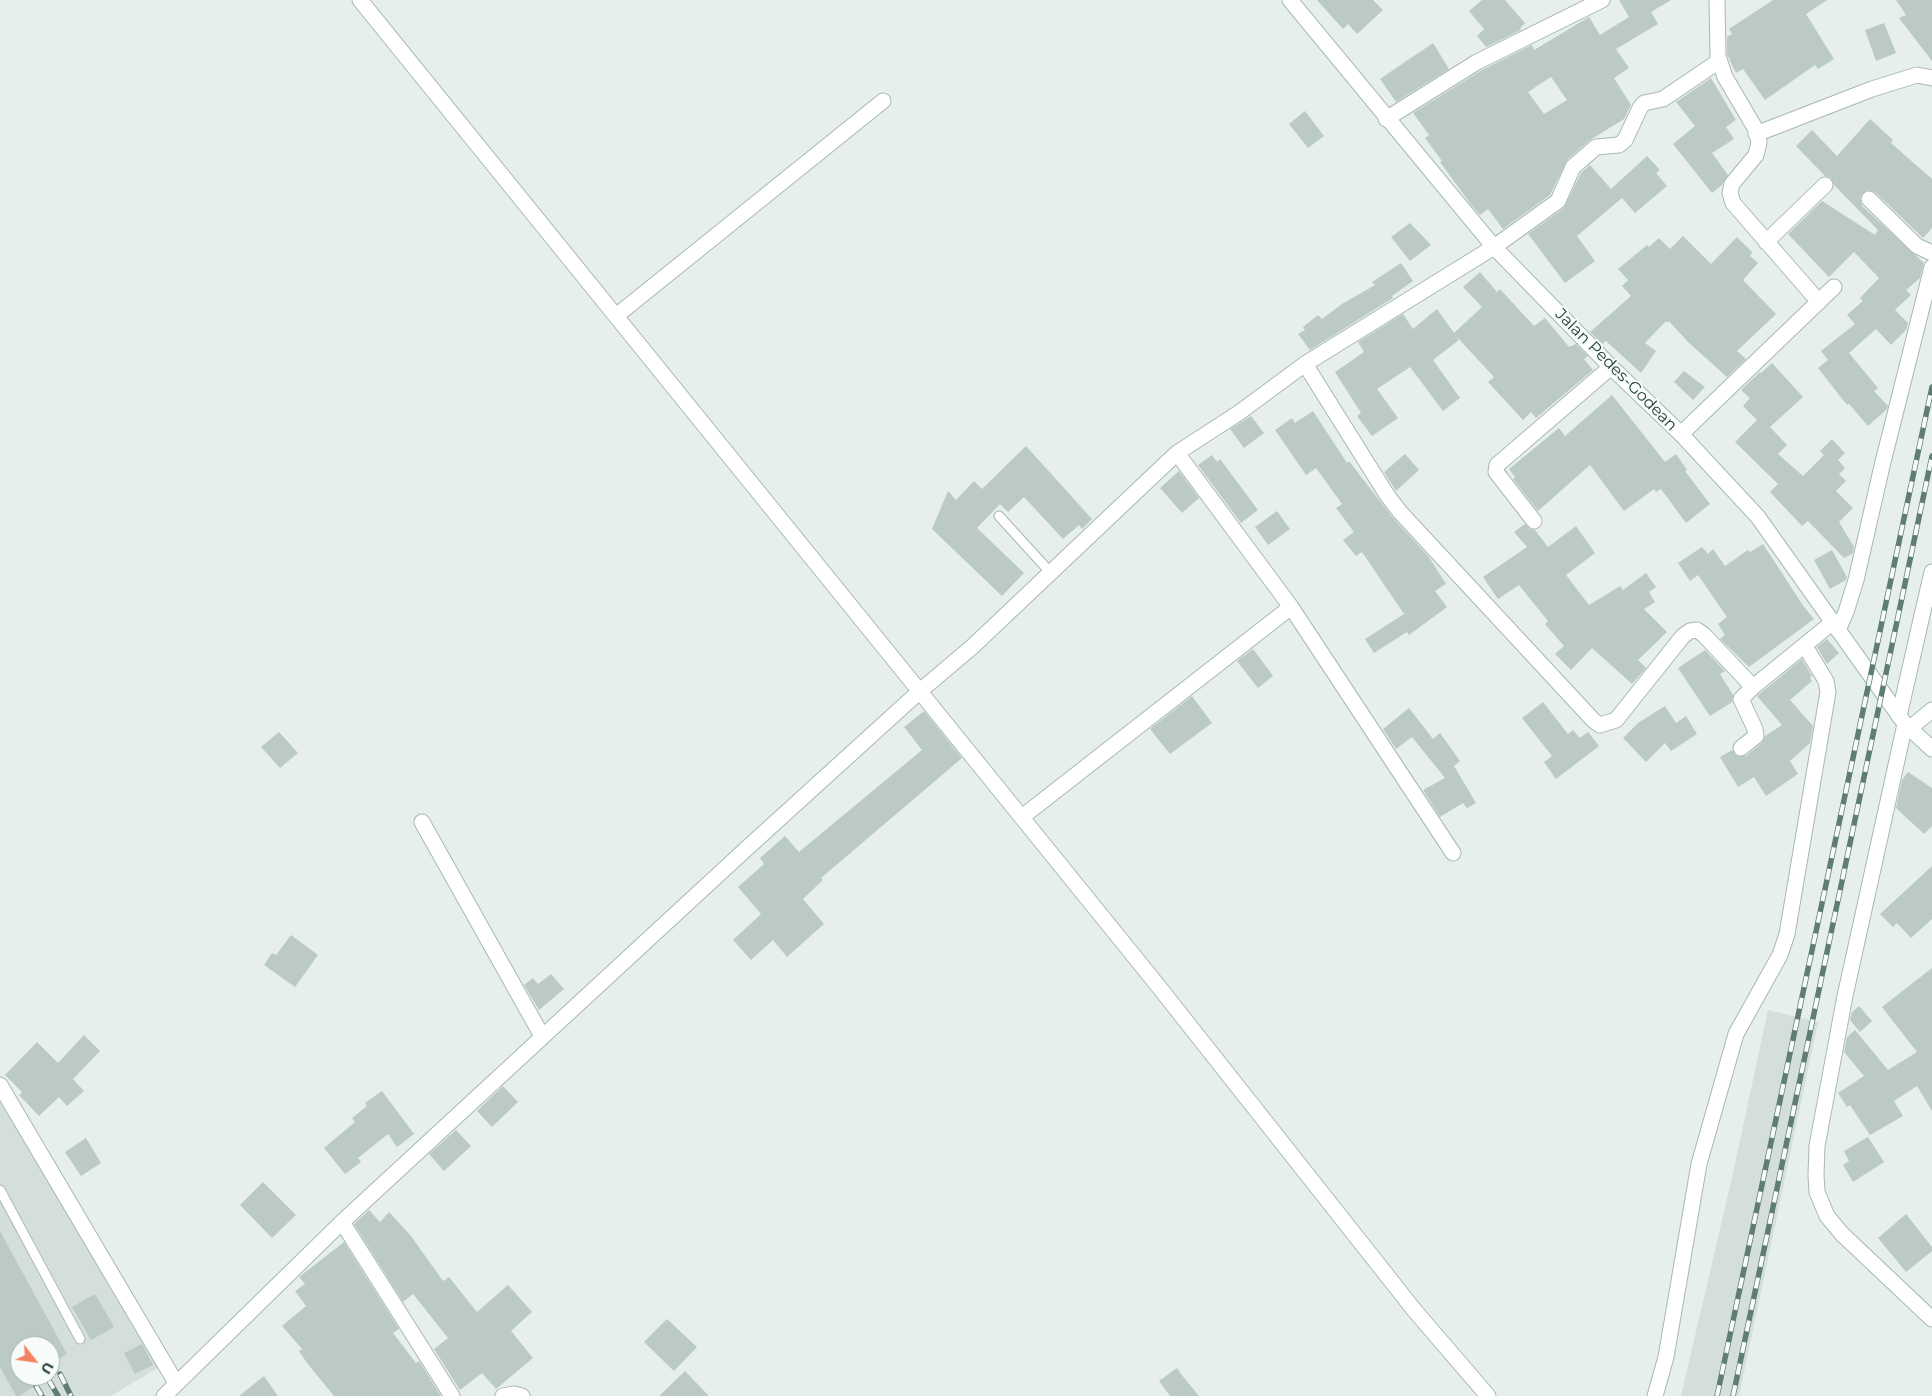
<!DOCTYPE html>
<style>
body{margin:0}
#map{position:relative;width:1932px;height:1396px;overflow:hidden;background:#e6efeb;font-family:Montserrat,sans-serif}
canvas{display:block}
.north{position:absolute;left:10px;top:1336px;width:50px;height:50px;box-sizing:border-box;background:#f7fbf9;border:1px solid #a3b1ad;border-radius:50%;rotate:120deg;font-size:14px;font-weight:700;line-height:20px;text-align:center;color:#24423a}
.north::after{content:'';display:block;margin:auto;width:18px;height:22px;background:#f4845f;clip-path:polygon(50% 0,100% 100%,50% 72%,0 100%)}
</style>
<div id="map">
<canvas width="1932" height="1396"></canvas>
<div class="north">U</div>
</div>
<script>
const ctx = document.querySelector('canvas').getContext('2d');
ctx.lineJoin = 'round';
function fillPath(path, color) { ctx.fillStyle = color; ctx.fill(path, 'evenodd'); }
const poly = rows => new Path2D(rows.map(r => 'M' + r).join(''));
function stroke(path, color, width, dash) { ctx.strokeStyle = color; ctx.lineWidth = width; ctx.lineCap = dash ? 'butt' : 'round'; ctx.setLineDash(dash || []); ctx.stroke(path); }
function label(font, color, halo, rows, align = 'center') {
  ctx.font = font + ' Montserrat,sans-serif'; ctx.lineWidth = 4; ctx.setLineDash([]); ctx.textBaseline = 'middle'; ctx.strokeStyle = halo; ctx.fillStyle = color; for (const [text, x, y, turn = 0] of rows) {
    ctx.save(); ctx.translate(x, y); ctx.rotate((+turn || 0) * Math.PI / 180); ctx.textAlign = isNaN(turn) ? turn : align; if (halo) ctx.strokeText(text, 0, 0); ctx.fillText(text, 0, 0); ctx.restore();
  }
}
fillPath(poly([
 [1768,1010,1818,1022,1739,1396,1681,1396,1733,1173],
 [0,1101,159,1367,111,1396,0,1396],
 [20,1346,50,1346,50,1376,20,1376]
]), '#d4dfda');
fillPath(poly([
 [1317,0,1373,0,1383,10,1357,34,1348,24,1343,29],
 [1482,0,1505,0,1525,23,1520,28,1521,30,1486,47,1477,36,1484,29,1469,11],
 [1619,0,1671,0,1651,12,1658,24,1616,49,1629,68,1614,78,1631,105,1624,119,1590,140,1567,160,1550,195,1503,229,1488,209,1480,215,1472,206,1440,162,1442,161,1425,138,1429,135,1413,113,1482,70,1532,45,1534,50,1589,17,1600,35,1629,17],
 [1551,77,1567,100,1544,114,1528,92],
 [1773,0,1827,0,1806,14,1834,59,1818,69,1815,65,1765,100,1743,69,1736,73,1727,54,1727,37,1732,34,1729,29],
 [1896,0,1932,0,1932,61,1899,18,1906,15],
 [1884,23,1896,53,1876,61,1865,30],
 [1433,43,1449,69,1396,102,1380,79],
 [1711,78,1736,120,1726,127,1734,139,1712,153,1728,175,1722,185,1712,193,1673,144,1695,126,1676,102],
 [1305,111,1324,136,1308,148,1289,124],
 [1870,119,1893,140,1891,143,1932,179,1932,228,1923,238,1875,192,1867,190,1860,196,1862,206,1924,263,1920,278,1906,290,1911,295,1895,310,1908,323,1906,330,1891,345,1876,329,1849,353,1878,388,1874,391,1888,406,1887,409,1868,426,1849,404,1847,405,1818,368,1828,360,1821,351,1855,324,1847,315,1863,301,1860,298,1879,278,1854,252,1829,277,1788,234,1822,201,1875,235,1878,230,1834,185,1831,178,1825,176,1796,146,1812,130,1837,156],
 [1647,156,1660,170,1656,173,1667,186,1635,213,1622,198,1577,236,1595,261,1565,283,1528,234,1564,208,1581,173,1590,165,1611,189],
 [1410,223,1431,245,1410,261,1391,237],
 [1683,236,1711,264,1737,237,1752,252,1750,256,1758,263,1743,280,1776,314,1737,351,1746,359,1727,377,1688,342,1669,321,1667,323,1666,321,1645,343,1656,351,1641,373,1606,341,1602,344,1590,332,1631,296,1622,286,1628,280,1618,269,1647,245,1649,247,1659,238,1670,249],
 [1401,263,1413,281,1392,296,1393,298,1310,350,1298,334,1305,330,1303,327,1318,315,1322,319,1342,304,1375,285,1372,282],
 [1480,272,1497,292,1500,289,1534,326,1545,318,1569,347,1576,344,1588,356,1584,359,1593,370,1536,418,1531,412,1523,420,1488,382,1494,377,1455,335,1459,340,1433,360,1460,398,1443,411,1410,367,1377,389,1398,418,1372,436,1357,416,1361,413,1335,372,1364,352,1358,342,1403,314,1413,329,1437,309,1454,333,1482,307,1463,287],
 [1772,363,1803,397,1770,427,1787,445,1778,454,1803,476,1824,455,1820,451,1832,439,1845,453,1838,460,1845,468,1839,474,1846,481,1836,491,1853,508,1839,522,1854,547,1853,553,1844,558,1808,521,1802,526,1770,492,1778,484,1735,442,1757,420,1743,406,1750,398,1741,390,1760,372,1761,373],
 [1684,371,1705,387,1693,400,1674,382],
 [1612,395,1665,462,1676,454,1687,470,1685,471,1710,504,1686,523,1661,489,1656,492,1654,489,1624,511,1590,465,1538,511,1513,479,1515,477,1509,469,1559,428,1565,436],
 [1313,411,1347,463,1349,461,1393,518,1429,557,1446,584,1435,591,1447,607,1409,635,1407,632,1374,653,1365,639,1404,614,1362,552,1356,556,1343,540,1354,532,1336,508,1342,504,1316,468,1306,475,1275,430,1292,418,1295,423],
 [1251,416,1264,433,1244,448,1230,429],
 [1026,446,1092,519,1082,529,1079,525,1063,539,1024,497,1008,512,1000,504,977,528,1024,573,1002,596,932,529,948,491,956,500,974,481,982,489],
 [1405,454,1419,470,1396,491,1384,472],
 [1212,455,1217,462,1220,459,1258,510,1241,523,1198,465],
 [1179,471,1199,498,1182,513,1160,488],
 [1277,511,1290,529,1268,545,1255,527],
 [1525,524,1530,529,1535,530,1548,547,1576,526,1595,553,1566,575,1589,605,1620,586,1623,590,1646,573,1656,587,1649,592,1655,602,1644,609,1667,632,1638,660,1646,668,1632,684,1592,648,1571,670,1555,654,1564,646,1545,624,1548,621,1519,585,1498,599,1483,577,1527,547,1514,532],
 [1763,544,1804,607,1814,619,1749,667,1720,639,1725,635,1718,624,1727,617,1698,575,1690,581,1678,563,1702,547,1708,554,1713,549,1725,566,1748,550,1750,552],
 [1832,550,1847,577,1846,580,1830,589,1814,560],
 [1827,639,1839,653,1827,664,1817,647],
 [1253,649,1273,676,1258,688,1237,661],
 [1705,650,1725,671,1720,674,1733,695,1732,702,1710,716,1678,668],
 [1802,659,1812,676,1810,678,1812,681,1790,700,1813,726,1810,743,1790,761,1798,774,1766,796,1754,777,1738,787,1720,757,1732,750,1737,756,1746,756,1762,743,1765,736,1782,725,1757,696],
 [1192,696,1212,723,1170,754,1150,729],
 [1543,702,1568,734,1573,730,1580,738,1588,732,1599,746,1556,779,1544,762,1552,756,1522,718],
 [1665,706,1676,723,1686,716,1697,734,1671,751,1665,743,1646,762,1623,738,1638,723],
 [1409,708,1433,739,1440,733,1460,761,1454,766,1476,803,1467,808,1463,803,1440,817,1423,790,1445,778,1412,737,1396,749,1383,729],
 [924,711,962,758,821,878,823,880,803,899,824,924,787,957,773,940,751,960,733,940,761,914,738,887,764,864,760,858,785,836,799,852,922,750,904,727],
 [279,732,298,753,280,768,261,747],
 [1908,772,1932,788,1932,826,1924,834,1896,808,1902,780],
 [1932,866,1932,919,1911,938,1897,923,1893,927,1880,914],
 [291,935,318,955,295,987,264,965,272,953,276,955],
 [1932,968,1932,1111,1917,1086,1894,1101,1903,1116,1870,1135,1850,1105,1847,1107,1838,1093,1864,1076,1844,1052,1847,1037,1855,1030,1888,1070,1917,1052,1882,1007],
 [551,974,564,989,539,1010,524,985,533,978,538,984],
 [1859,1006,1872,1021,1860,1032,1850,1020,1852,1012],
 [84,1035,100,1051,73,1079,84,1091,67,1106,59,1097,39,1116,19,1095,22,1092,5,1075,37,1042,58,1063],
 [503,1086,518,1102,492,1127,477,1111],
 [382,1091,414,1134,397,1147,388,1134,358,1158,361,1162,345,1174,324,1148,355,1122,352,1118,367,1106,365,1103],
 [456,1130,471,1146,444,1171,429,1154],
 [1868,1137,1884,1162,1853,1182,1843,1165,1849,1161,1844,1151],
 [86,1138,101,1163,81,1176,65,1152],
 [263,1182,296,1215,272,1238,240,1205],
 [369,1210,380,1222,389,1212,411,1236,443,1281,449,1277,477,1312,508,1285,532,1312,511,1331,533,1358,496,1389,482,1373,460,1390,434,1349,448,1338,413,1294,403,1302,354,1224],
 [1906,1214,1932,1247,1932,1251,1906,1272,1878,1238],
 [0,1231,67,1354,50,1364,50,1346,20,1346,20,1376,31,1376,36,1385,20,1396,16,1396,0,1367],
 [344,1242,399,1329,393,1333,416,1363,419,1361,441,1396,334,1396,307,1363,299,1351,302,1349,282,1326,306,1306,295,1291,305,1284,299,1277],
 [95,1294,114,1327,91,1340,72,1307],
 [667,1319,697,1347,674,1371,644,1342],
 [142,1344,153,1365,135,1374,124,1353],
 [1177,1368,1181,1374,1199,1396,1170,1396,1159,1381],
 [685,1371,709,1396,659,1396],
 [264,1376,278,1396,239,1396]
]), '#bbcac4');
const lane = poly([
 [999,516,1050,572],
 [0,1190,80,1339]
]);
const street = poly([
 [360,0,1155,982,1415,1311,1488,1396],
 [1717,0,1718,56,1725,77,1755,128,1759,142,1756,155,1732,184,1730,193,1733,203,1819,302],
 [1386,119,1477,62,1602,0],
 [1756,134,1872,89,1917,75,1932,78],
 [1869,199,1917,246,1932,253],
 [1766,242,1825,185],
 [616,316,883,101],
 [1305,364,1387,495,1400,512,1594,721,1600,725,1616,720,1683,636,1690,631,1697,630,1704,635,1753,687,1833,622],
 [1681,434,1834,287],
 [1177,453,1291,607,1453,853],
 [1534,521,1496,472,1497,465,1611,367],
 [1838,630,1846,612,1856,580,1882,466,1932,267],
 [1899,716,1932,572],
 [1905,724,1845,996,1817,1146,1816,1175,1817,1192,1827,1216,1842,1234,1932,1319],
 [1910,728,1932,710],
 [1741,748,1756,736,1755,729,1741,699,1753,687],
 [1022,817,1291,607],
 [422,822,542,1036],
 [0,1085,176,1383],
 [342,1222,452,1396],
 [164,1396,342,1222,745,850,920,691,972,647,1177,453,1240,412,1305,364,1494,247,1558,201,1573,167,1596,147,1619,145,1625,140,1640,108,1644,103,1663,99,1719,61],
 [503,1396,514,1394,522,1396],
 [1655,1396,1666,1357,1699,1164,1736,1034,1780,955,1787,934,1828,692,1826,681,1805,646]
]);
const secondary = poly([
 [1290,0,1494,247,1611,367,1681,434,1758,517,1905,724,1932,749]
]);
stroke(lane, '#a8b8b2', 11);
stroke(street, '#a8b8b2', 17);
stroke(secondary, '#a4bbb3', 17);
stroke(lane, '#fff', 9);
stroke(street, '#fff', 15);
stroke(secondary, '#fff', 15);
const rail = poly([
 [60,1374,71,1396],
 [48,1379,58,1396],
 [36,1386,42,1396],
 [1717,1396,1932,387],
 [1733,1396,1932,456]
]);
stroke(rail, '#5f7d75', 5.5);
stroke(rail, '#f7fbf9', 4, [11]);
label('16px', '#24423a', '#f7fbf9', [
 ["Jalan Pedes-Godean",1616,370,45]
]);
</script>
